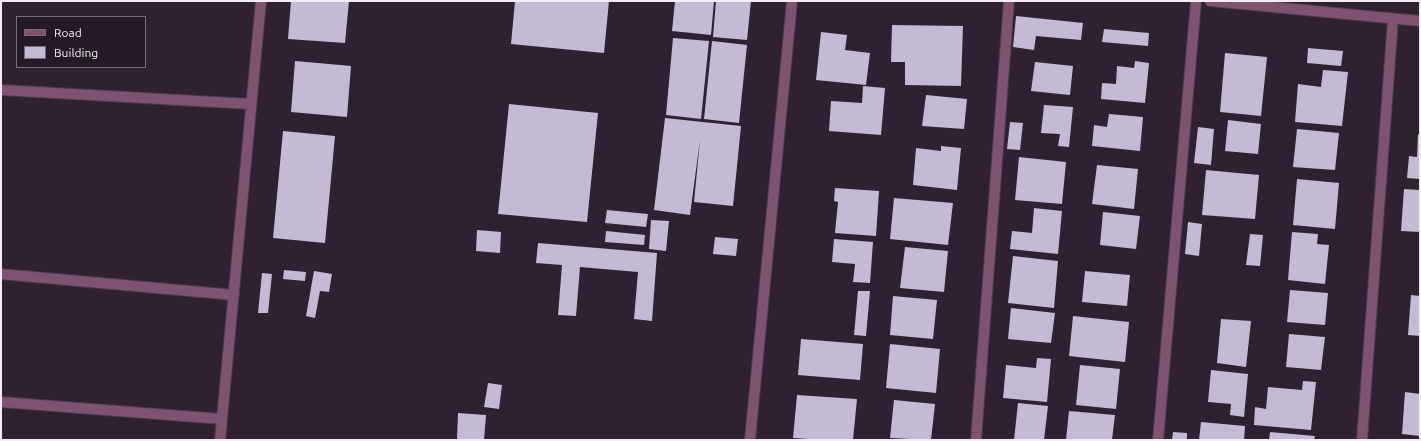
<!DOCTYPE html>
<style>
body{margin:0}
#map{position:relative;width:1421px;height:441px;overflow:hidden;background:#2f2132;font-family:Ubuntu,sans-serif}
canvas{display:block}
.frame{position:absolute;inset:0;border:2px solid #f5ecf7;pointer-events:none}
.legend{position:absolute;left:16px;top:16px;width:130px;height:52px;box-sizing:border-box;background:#251828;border:1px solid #786d7b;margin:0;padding:5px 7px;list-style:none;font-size:12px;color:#f5ecf7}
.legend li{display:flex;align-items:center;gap:8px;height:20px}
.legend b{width:20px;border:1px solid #786d7b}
</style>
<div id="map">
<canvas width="1421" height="441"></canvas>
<div class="frame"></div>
<ul class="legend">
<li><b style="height:5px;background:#7f5270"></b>Road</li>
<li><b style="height:11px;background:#c4bad3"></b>Building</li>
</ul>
</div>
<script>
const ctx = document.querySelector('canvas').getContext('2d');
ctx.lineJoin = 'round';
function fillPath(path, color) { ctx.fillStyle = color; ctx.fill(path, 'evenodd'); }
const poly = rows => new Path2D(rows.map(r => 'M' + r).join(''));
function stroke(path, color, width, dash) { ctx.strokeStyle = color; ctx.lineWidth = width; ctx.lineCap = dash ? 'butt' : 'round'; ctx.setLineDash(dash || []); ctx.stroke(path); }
fillPath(poly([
 [291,1,349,1,345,43,288,39],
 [515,1,609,1,604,53,511,44],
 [675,1,714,1,711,35,672,31],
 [716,1,751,1,747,40,713,37],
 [1016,16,1083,23,1081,40,1036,36,1034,50,1013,47],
 [892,25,963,26,961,86,905,85,905,62,891,62],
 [1104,29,1149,33,1148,46,1102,42],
 [821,32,847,35,845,50,870,53,866,85,816,80],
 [673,38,709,41,701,119,666,115],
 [712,41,747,45,739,123,704,119],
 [1308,48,1343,51,1341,66,1307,63],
 [1225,53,1267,57,1261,116,1220,112],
 [295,61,351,66,347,117,291,112],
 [1135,61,1149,63,1145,103,1101,99,1102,83,1116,84,1117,66,1134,68],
 [1035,62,1073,66,1070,95,1031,91],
 [1323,70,1348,72,1342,126,1295,122,1298,84,1321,87],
 [863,86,885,88,881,135,829,131,831,101,862,103],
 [926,95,967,99,964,129,922,126],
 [509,104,598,113,587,222,498,214],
 [1044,105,1073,107,1069,147,1058,146,1060,134,1041,133],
 [1109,114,1143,117,1140,151,1092,146,1094,125,1107,127],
 [665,118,741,126,733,206,694,202,700,140,690,215,654,210],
 [1228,120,1261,124,1258,154,1225,151],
 [1010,122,1023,123,1020,150,1007,149],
 [1198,127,1214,129,1211,165,1194,163],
 [1297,129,1339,133,1335,170,1293,167],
 [283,131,335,136,325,243,273,238],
 [1418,134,1420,135,1420,179,1407,178,1409,156,1417,157],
 [941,146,961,148,957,190,913,185,916,148,941,151],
 [1019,157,1066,162,1062,204,1015,200],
 [1097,165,1138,169,1134,209,1092,204],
 [1206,170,1259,175,1255,219,1202,215],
 [1297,179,1339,183,1335,229,1293,225],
 [835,188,879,191,876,236,835,233,838,202,834,201],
 [1404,189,1420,190,1420,232,1401,231],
 [894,198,953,203,948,245,890,239],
 [1034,208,1062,211,1058,254,1010,249,1012,231,1032,233],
 [607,210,648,214,646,227,605,223],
 [1103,212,1140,216,1136,249,1100,245],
 [651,220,669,221,666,251,649,249],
 [1188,222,1202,224,1199,256,1185,254],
 [477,230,501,232,500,253,476,251],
 [606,231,645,235,644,245,605,242],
 [1292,232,1318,234,1317,244,1329,245,1325,284,1288,280],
 [1250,234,1263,235,1260,266,1246,265],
 [715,237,738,239,736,256,713,254],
 [834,239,873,242,870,283,853,282,855,264,832,262],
 [538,243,657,253,652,321,634,319,638,272,580,267,576,316,558,315,562,265,536,263],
 [905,247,948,251,944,292,900,288],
 [1013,256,1058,261,1054,308,1008,303],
 [284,270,306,272,305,281,283,279],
 [314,271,332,274,329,292,320,291,315,318,306,316],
 [1085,271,1130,275,1127,306,1082,302],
 [262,273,272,274,268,313,258,313],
 [1290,290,1328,293,1325,325,1287,322],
 [858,291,870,291,866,336,854,335],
 [1411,295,1420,296,1420,336,1408,335],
 [893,296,937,300,933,339,890,335],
 [1011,308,1055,313,1051,343,1008,339],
 [1073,316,1129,322,1125,362,1069,356],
 [1221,319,1251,321,1246,367,1217,363],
 [1289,334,1325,337,1321,370,1286,367],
 [801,339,863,344,860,380,798,375],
 [890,344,940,349,936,393,886,388],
 [1037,358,1051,359,1047,402,1003,398,1006,365,1036,368],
 [1080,365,1120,369,1116,409,1076,405],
 [1211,370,1248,374,1244,417,1230,415,1231,404,1208,402],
 [1303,381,1316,382,1311,430,1254,425,1255,407,1266,409,1268,387,1302,390],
 [488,383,502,385,499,409,484,407],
 [1405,392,1420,394,1420,436,1402,434],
 [797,395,857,399,853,440,823,440,793,438],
 [894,400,935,404,931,440,890,438],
 [1018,403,1048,406,1044,440,1014,440],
 [1069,411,1115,415,1112,440,1066,440],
 [458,413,486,415,484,440,457,439],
 [1201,422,1245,426,1244,440,1199,440],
 [1173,432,1187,433,1187,440,1172,440],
 [1270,432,1315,436,1314,440,1269,440]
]), '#c4bad3');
const street = poly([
 [1210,1,1420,21],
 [1,90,251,104],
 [1,274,234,295],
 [1,402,222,419],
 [220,440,261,1],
 [750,440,792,1],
 [976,440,1009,1],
 [1158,440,1196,1],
 [1362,440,1393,19]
]);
stroke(street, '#4b3d4e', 12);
stroke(street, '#7f5270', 10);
</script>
